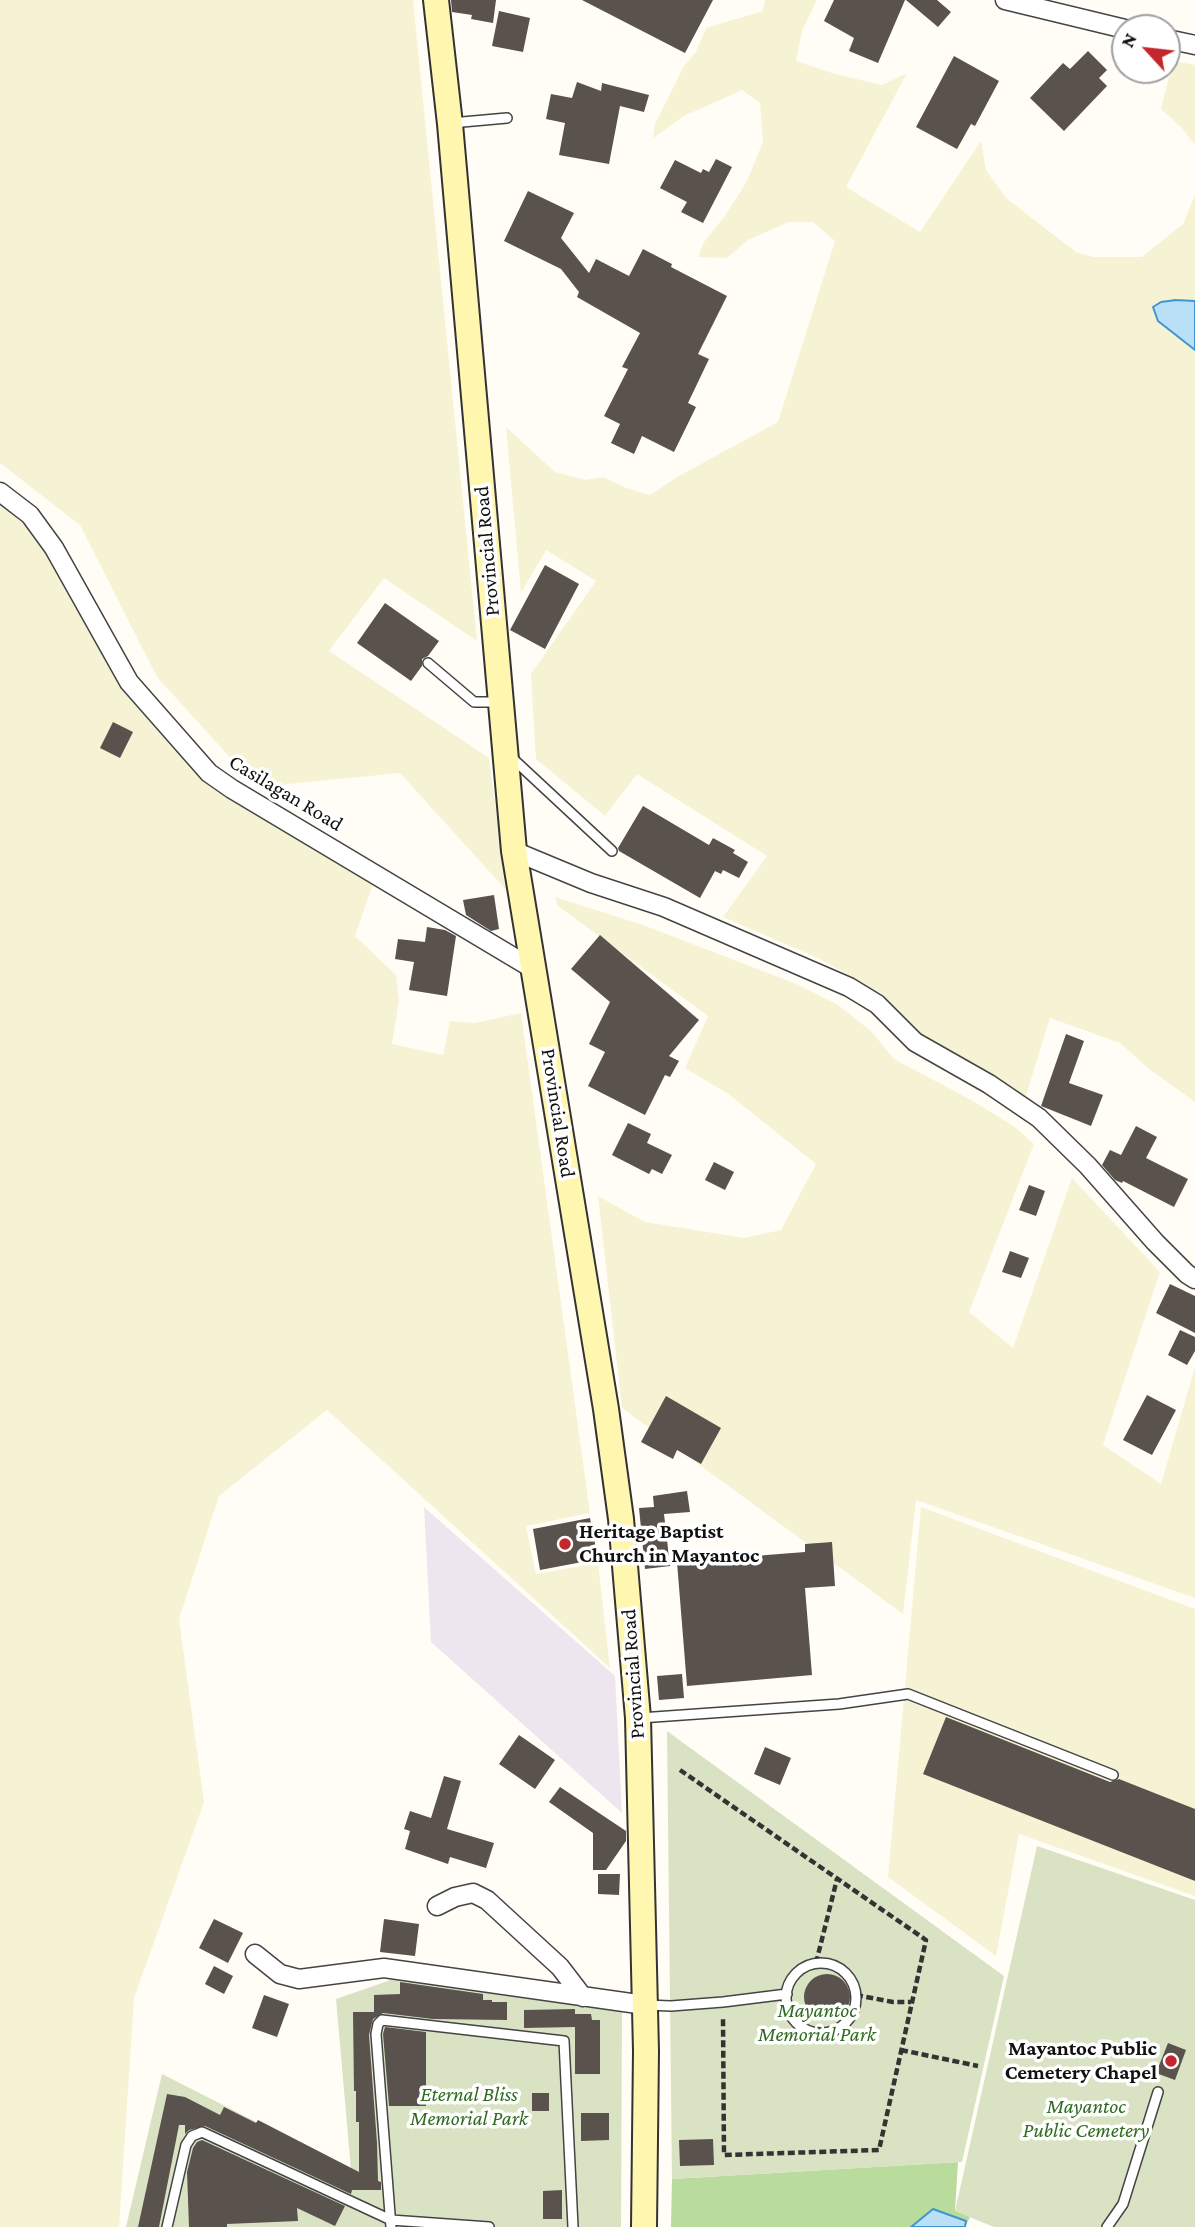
<!DOCTYPE html>
<style>
body{margin:0}
#map{position:relative;width:1195px;height:2227px;overflow:hidden;background:#fffdf5;font-family:"Crimson Pro",serif}
canvas{display:block}
.north{position:absolute;left:1111px;top:14px;width:70px;height:70px;box-sizing:border-box;background:#fff;border:2px solid #a0a0a0;border-radius:50%;rotate:297deg;font-size:19px;font-weight:700;line-height:28px;text-align:center;color:#111}
.north::after{content:'';display:block;margin:auto;width:24px;height:32px;background:#c4262e;clip-path:polygon(50% 0,100% 100%,50% 72%,0 100%)}
</style>
<div id="map">
<canvas width="1195" height="2227"></canvas>
<div class="north">N</div>
</div>
<script>
const ctx = document.querySelector('canvas').getContext('2d');
ctx.lineJoin = 'round';
function fillPath(path, color) { ctx.fillStyle = color; ctx.fill(path, 'evenodd'); }
const poly = rows => new Path2D(rows.map(r => 'M' + r).join(''));
function stroke(path, color, width, dash) { ctx.strokeStyle = color; ctx.lineWidth = width; ctx.lineCap = dash ? 'butt' : 'round'; ctx.setLineDash(dash || []); ctx.stroke(path); }
function label(font, color, halo, rows, align = 'center') {
  ctx.font = font + ' "Crimson Pro",serif'; ctx.lineWidth = 7; ctx.setLineDash([]); ctx.textBaseline = 'middle'; ctx.strokeStyle = halo; ctx.fillStyle = color; for (const [text, x, y, turn = 0] of rows) {
    ctx.save(); ctx.translate(x, y); ctx.rotate((+turn || 0) * Math.PI / 180); ctx.textAlign = isNaN(turn) ? turn : align; if (halo) ctx.strokeText(text, 0, 0); ctx.fillText(text, 0, 0); ctx.restore();
  }
}
fillPath(poly([
 [424,1507,615,1676,622,1813,431,1642]
]), '#eee6ef');
fillPath(poly([
 [0,0,413,0,477,641,384,578,329,651,489,758,507,891,400,773,257,787,157,677,80,525,0,463],
 [765,0,817,0,802,31,796,61,835,74,882,85,907,73,846,187,920,232,981,141,986,170,1006,198,1076,252,1093,257,1142,257,1183,224,1195,195,1195,1102,1149,1069,1120,1043,1050,1018,1024,1102,931,1046,882,994,822,960,723,917,767,856,637,774,605,816,536,759,531,674,596,581,546,550,521,593,506,427,555,472,586,480,603,477,626,488,650,495,679,476,778,422,835,241,813,222,789,222,748,240,727,258,698,257,704,242,724,217,746,183,763,142,760,103,742,90,684,116,653,138,655,124,684,66,696,52,706,28,763,11],
 [1173,61,1195,65,1195,145,1181,127,1161,109],
 [0,506,54,547,139,697,245,808,373,884,355,936,396,975,399,1000,392,1044,443,1055,450,1021,475,1023,521,1013,590,1513,526,1526,536,1574,598,1563,610,1668,327,1410,219,1496,179,1619,204,1802,134,1998,119,2227,0,2227],
 [555,897,643,925,799,985,838,1005,871,1031,894,1059,973,1101,1015,1127,1034,1144,969,1312,1013,1348,1072,1178,1160,1272,1103,1445,1161,1484,1195,1367,1195,1598,916,1500,903,1614,622,1408,598,1196,645,1222,744,1238,781,1230,816,1164,730,1095,685,1068,708,1016,558,906],
 [921,1507,1195,1609,1195,1896,1019,1834,996,1956,888,1877]
]), '#f6f3d4');
fillPath(poly([
 [958,2162,955,2210,970,2217,966,2225,933,2209,911,2227,671,2227,672,2179]
]), '#b9dc9c');
fillPath(poly([
 [667,1731,1004,1976,962,2162,672,2179],
 [1037,1846,1195,1900,1195,2227,994,2227,955,2211],
 [405,1975,622,2008,621,2227,126,2227,162,2074,351,2170,336,1999]
]), '#d9e3c4');
const water = poly([
 [1176,300,1195,301,1195,350,1158,321,1153,307,1161,302,1176,300],
 [933,2209,966,2221,965,2227,911,2227,933,2209]
]);
fillPath(water, '#b9e0f7');
stroke(water, '#3f96cf', 2);
fillPath(poly([
 [451,0,496,0,493,23,471,19,472,15,452,12],
 [582,0,713,0,685,53],
 [834,0,905,0,878,63,849,51,854,38,824,21],
 [906,0,937,0,951,12,938,27],
 [499,11,530,18,523,52,492,46],
 [1088,51,1107,70,1099,78,1107,86,1064,131,1030,98,1063,63,1070,69],
 [954,56,999,81,975,126,971,124,957,149,916,127],
 [577,82,601,91,602,83,649,95,644,112,620,106,609,164,559,155,565,123,546,119,551,94,572,98],
 [716,159,732,167,703,223,681,212,687,202,660,188,675,160,701,173,703,169,709,172],
 [528,191,574,213,561,238,589,273,596,259,629,276,643,249,672,264,671,267,727,296,698,354,709,359,688,403,696,407,674,452,642,436,634,454,611,443,620,424,604,416,628,369,622,367,640,333,577,297,579,292,561,269,504,241],
 [545,565,579,584,545,649,510,630],
 [385,603,439,641,428,656,422,659,422,666,411,681,357,643],
 [113,722,133,732,120,758,100,748],
 [643,806,709,845,713,838,735,850,733,853,748,862,739,878,723,870,721,874,715,871,700,898,619,851,618,848],
 [494,895,499,929,491,931,466,915,463,900],
 [427,927,445,930,456,936,447,996,409,990,414,962,395,959,398,939,425,942],
 [600,935,699,1020,669,1056,679,1061,670,1077,665,1075,645,1115,588,1086,605,1052,589,1044,610,1002,571,969],
 [1066,1034,1084,1041,1069,1083,1103,1095,1091,1126,1041,1106],
 [628,1123,651,1134,647,1143,672,1155,662,1174,652,1169,649,1174,612,1155],
 [1136,1126,1157,1137,1146,1158,1188,1179,1174,1207,1123,1181,1122,1183,1115,1180,1102,1165,1110,1150,1121,1155],
 [714,1162,734,1172,725,1190,705,1180],
 [1029,1185,1045,1191,1036,1216,1019,1210],
 [1010,1251,1029,1258,1021,1278,1002,1272],
 [1170,1284,1195,1296,1195,1333,1156,1313],
 [1180,1330,1195,1337,1195,1351,1187,1365,1168,1355],
 [1147,1395,1176,1410,1152,1455,1123,1440],
 [666,1396,721,1428,701,1464,677,1450,673,1459,641,1442],
 [687,1491,690,1512,664,1514,670,1566,645,1569,639,1508,654,1507,653,1496],
 [590,1518,598,1559,540,1570,533,1529],
 [832,1542,835,1586,805,1588,812,1675,687,1686,677,1562,805,1552,805,1544],
 [682,1674,684,1698,659,1700,657,1676],
 [946,1717,1110,1782,1119,1779,1195,1809,1195,1881,923,1774],
 [519,1735,555,1760,535,1789,499,1764],
 [765,1747,791,1758,780,1785,754,1774],
 [444,1776,461,1781,447,1829,494,1843,486,1868,450,1857,448,1864,405,1849,410,1831,404,1829,410,1811,431,1818],
 [560,1787,626,1831,626,1841,606,1870,593,1870,593,1833,549,1802],
 [598,1874,620,1874,619,1895,598,1894],
 [214,1919,243,1933,228,1963,199,1948],
 [384,1919,419,1924,415,1956,380,1952],
 [214,1966,233,1976,224,1994,205,1984],
 '804 1997a23 23 0 1 1 46 0a23 23 0 1 1-46 0Z',
 [400,1982,483,1994,483,2000,492,2000,492,2002,507,2002,507,2020,433,2019,383,2013,373,2019,369,2035,377,2143,378,2181,381,2182,381,2190,352,2190,351,2194,205,2126,189,2130,185,2134,185,2125,179,2125,159,2227,138,2227,167,2094,185,2097,220,2115,224,2107,256,2123,258,2120,359,2172,359,2122,356,2122,356,2091,354,2091,353,2012,374,2012,374,1995,400,1994],
 [264,1995,289,2004,277,2037,252,2028],
 [575,2009,575,2027,524,2028,524,2010],
 [575,2014,591,2014,592,2020,600,2020,600,2074,575,2074],
 [385,2027,426,2032,426,2106,389,2106,383,2034],
 [1168,2043,1186,2050,1175,2080,1156,2073],
 [532,2093,549,2093,549,2111,532,2111],
 [581,2113,609,2113,609,2140,581,2141],
 [713,2139,714,2165,680,2166,679,2140],
 [202,2140,345,2206,335,2226,297,2208,298,2221,227,2224,227,2227,189,2227,187,2172,193,2148,197,2142],
 [562,2190,562,2219,543,2219,543,2191]
]), '#5a524d');
const lane = poly([
 [451,123,507,118],
 [428,663,474,702,499,702],
 [511,757,612,851],
 [640,1718,839,1704,908,1694,1113,1775],
 '786 1998a35 35 0 1 1 70 0a35 35 0 1 1-70 0Z',
 [646,2005,671,2006,723,2002,787,1994],
 [167,2227,186,2145,192,2136,202,2132,391,2220,489,2227],
 [391,2227,376,2034,378,2024,382,2020,564,2041,573,2227],
 [1107,2227,1123,2204,1158,2092]
]);
const street = poly([
 [1005,0,1125,29],
 [1167,39,1195,45],
 [0,492,30,515,54,548,129,682,209,773,232,789,535,970],
 [514,851,591,883,664,907,849,987,877,1004,915,1042,989,1084,1039,1118,1088,1166,1155,1242,1187,1274,1195,1279],
 [437,1906,455,1897,473,1893,487,1900,560,1967,583,1997],
 [255,1954,280,1974,299,1979,384,1968,645,2005]
]);
const secondary = poly([
 [436,0,450,124,514,851,606,1409,621,1519,638,1718,646,2051,644,2227]
]);
stroke(lane, '#444', 12);
stroke(street, '#444', 21);
stroke(secondary, '#333', 28);
stroke(poly([
 [680,1770,926,1940,879,2150,724,2155,723,2017],
 [816,1963,837,1879],
 [856,1995,893,2002,911,2002],
 [901,2050,978,2066]
]), '#333', 4.5, [7, 3.5]);
stroke(lane, '#fff', 9);
stroke(street, '#fff', 18);
stroke(secondary, '#fff6b0', 24);
for (const [x, y, r, color] of [
 [565,1544,7,"#c4262e"],
 [1171,2061,7,"#c4262e"]
]) { const dot = new Path2D(); dot.arc(x, y, r, 0, 2 * Math.PI); ctx.fillStyle = color; ctx.fill(dot); stroke(dot, '#fff', 2.5); }
label('21px', '#111', '#fff', [
 ["Provincial Road",487,551,-95],
 ["Casilagan Road",286,793,31],
 ["Provincial Road",558,1113,81],
 ["Provincial Road",633,1674,-94]
]);
label('bold 21px', '#111', '#fff', [
 ["Heritage Baptist",579,1532],
 ["Church in Mayantoc",579,1556],
 ["Mayantoc Public",1157,2049,"right"],
 ["Cemetery Chapel",1157,2073,"right"]
], 'left');
label('italic 21px', '#2f6b1f', '#fff', [
 ["Mayantoc",817,2011],
 ["Memorial Park",817,2035],
 ["Eternal Bliss",469,2095],
 ["Memorial Park",469,2119],
 ["Mayantoc",1086,2107],
 ["Public Cemetery",1086,2131]
]);
</script>
